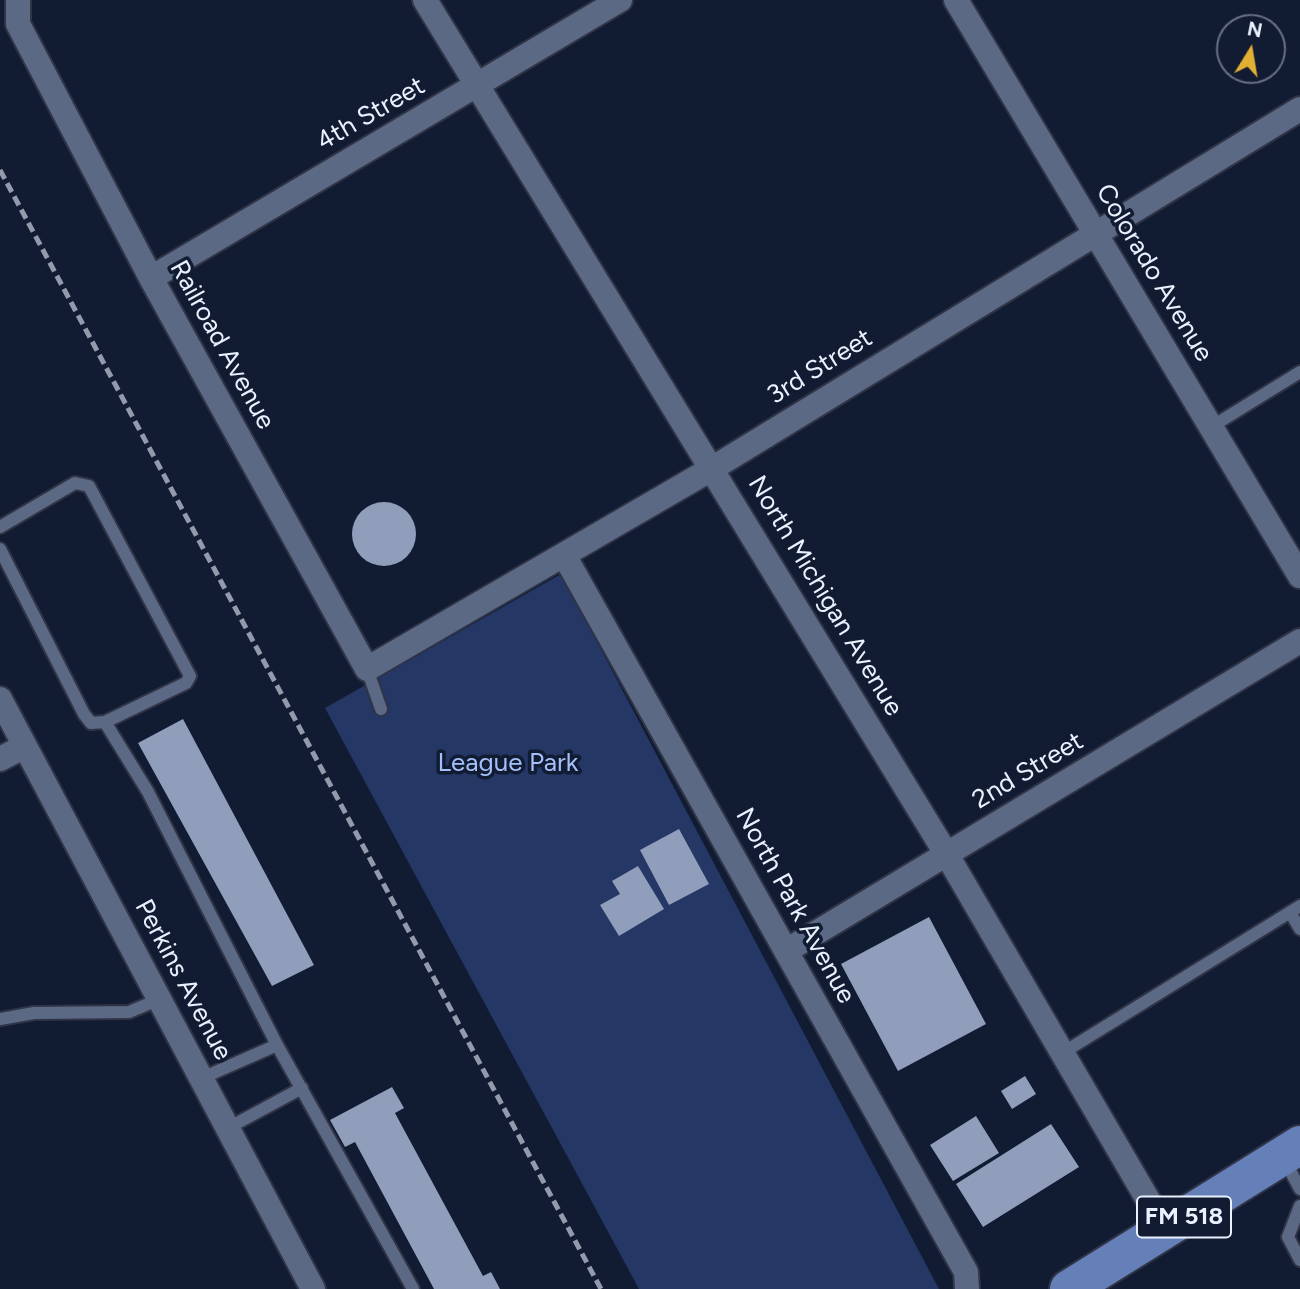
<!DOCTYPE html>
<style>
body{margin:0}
#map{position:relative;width:1300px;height:1289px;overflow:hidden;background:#111b32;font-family:Figtree,sans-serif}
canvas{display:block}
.north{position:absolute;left:1216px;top:14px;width:70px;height:70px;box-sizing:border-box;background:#111b32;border:2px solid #687184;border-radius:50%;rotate:11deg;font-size:19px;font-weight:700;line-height:28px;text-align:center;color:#eaf1fe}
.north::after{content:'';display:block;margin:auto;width:24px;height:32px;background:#e1af34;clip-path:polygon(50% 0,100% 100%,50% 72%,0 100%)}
</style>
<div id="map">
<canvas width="1300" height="1289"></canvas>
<div class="north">N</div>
</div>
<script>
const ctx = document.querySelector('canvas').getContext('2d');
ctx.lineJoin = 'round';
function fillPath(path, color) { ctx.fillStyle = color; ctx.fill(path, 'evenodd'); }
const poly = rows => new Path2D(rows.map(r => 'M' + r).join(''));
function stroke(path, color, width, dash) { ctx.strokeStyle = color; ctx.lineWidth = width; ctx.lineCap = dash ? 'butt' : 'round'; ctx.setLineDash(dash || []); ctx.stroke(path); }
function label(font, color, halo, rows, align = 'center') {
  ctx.font = font + ' Figtree,sans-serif'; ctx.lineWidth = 7; ctx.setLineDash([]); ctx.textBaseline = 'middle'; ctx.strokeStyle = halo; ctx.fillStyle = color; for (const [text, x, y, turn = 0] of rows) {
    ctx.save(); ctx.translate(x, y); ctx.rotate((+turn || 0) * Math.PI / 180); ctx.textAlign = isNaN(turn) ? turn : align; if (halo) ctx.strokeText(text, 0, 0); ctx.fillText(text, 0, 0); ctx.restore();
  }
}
fillPath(poly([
 [561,574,939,1289,639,1289,325,708]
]), '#243765');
fillPath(poly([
 '352 534a32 32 0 1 1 64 0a32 32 0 1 1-64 0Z',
 [183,719,314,965,272,986,138,743],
 [679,829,709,884,669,905,640,850],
 [638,866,664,909,619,936,600,905,620,894,612,881],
 [929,917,986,1024,898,1071,841,964],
 [1025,1076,1036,1094,1012,1109,1001,1091],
 [392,1087,404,1108,395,1113,483,1276,491,1272,500,1289,434,1289,355,1142,345,1147,330,1120],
 [976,1116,999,1153,953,1181,930,1145],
 [1051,1124,1079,1167,983,1227,956,1184]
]), '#909ebc');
const lane = poly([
 [1211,427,1300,372],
 [0,527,75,483,89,486,190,676,186,683,105,722,91,723,84,714,0,549],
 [367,669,381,709],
 [105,722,148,792,277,1045,413,1289],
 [1290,912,1300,929],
 [0,1019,34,1013,129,1012,160,999],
 [1064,1052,1300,906],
 [202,1078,277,1045],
 [228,1128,302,1088],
 [1284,1159,1300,1189],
 [1300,1206,1288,1237,1300,1260]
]);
const street = poly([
 [18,0,18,24,151,278,367,669,713,468,1300,109],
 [425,0,947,855,1165,1229],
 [956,0,1300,576],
 [151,278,620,0],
 [564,555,966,1272,967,1289],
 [0,699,313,1289],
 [0,759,25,746],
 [786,951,1300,641]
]);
const primary = poly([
 [1069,1289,1300,1145]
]);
stroke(lane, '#303447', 16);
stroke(street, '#303447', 28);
stroke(primary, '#303447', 42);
stroke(lane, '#5c6984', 12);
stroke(street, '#5c6984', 24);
stroke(primary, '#657fb9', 38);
stroke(poly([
 [0,170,601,1289]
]), '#929aab', 5, [10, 5]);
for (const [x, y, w] of [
 [1184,1217,94]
]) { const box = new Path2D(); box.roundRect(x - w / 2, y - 20.5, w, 41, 5); ctx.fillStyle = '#111b32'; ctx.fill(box); stroke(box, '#eaf1fe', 2); }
label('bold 24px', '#eaf1fe', null, [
 ["FM 518",1184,1217]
]);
label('26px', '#eaf1fe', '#111b32', [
 ["4th Street",371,114,-30],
 ["Colorado Avenue",1154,273,59],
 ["Railroad Avenue",222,345,61],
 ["3rd Street",820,367,-32],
 ["North Michigan Avenue",825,596,59],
 ["2nd Street",1028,771,-31],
 ["North Park Avenue",795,906,61],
 ["Perkins Avenue",183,980,62]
]);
label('26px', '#a4bff9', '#111b32', [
 ["League Park",508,763]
]);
</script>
